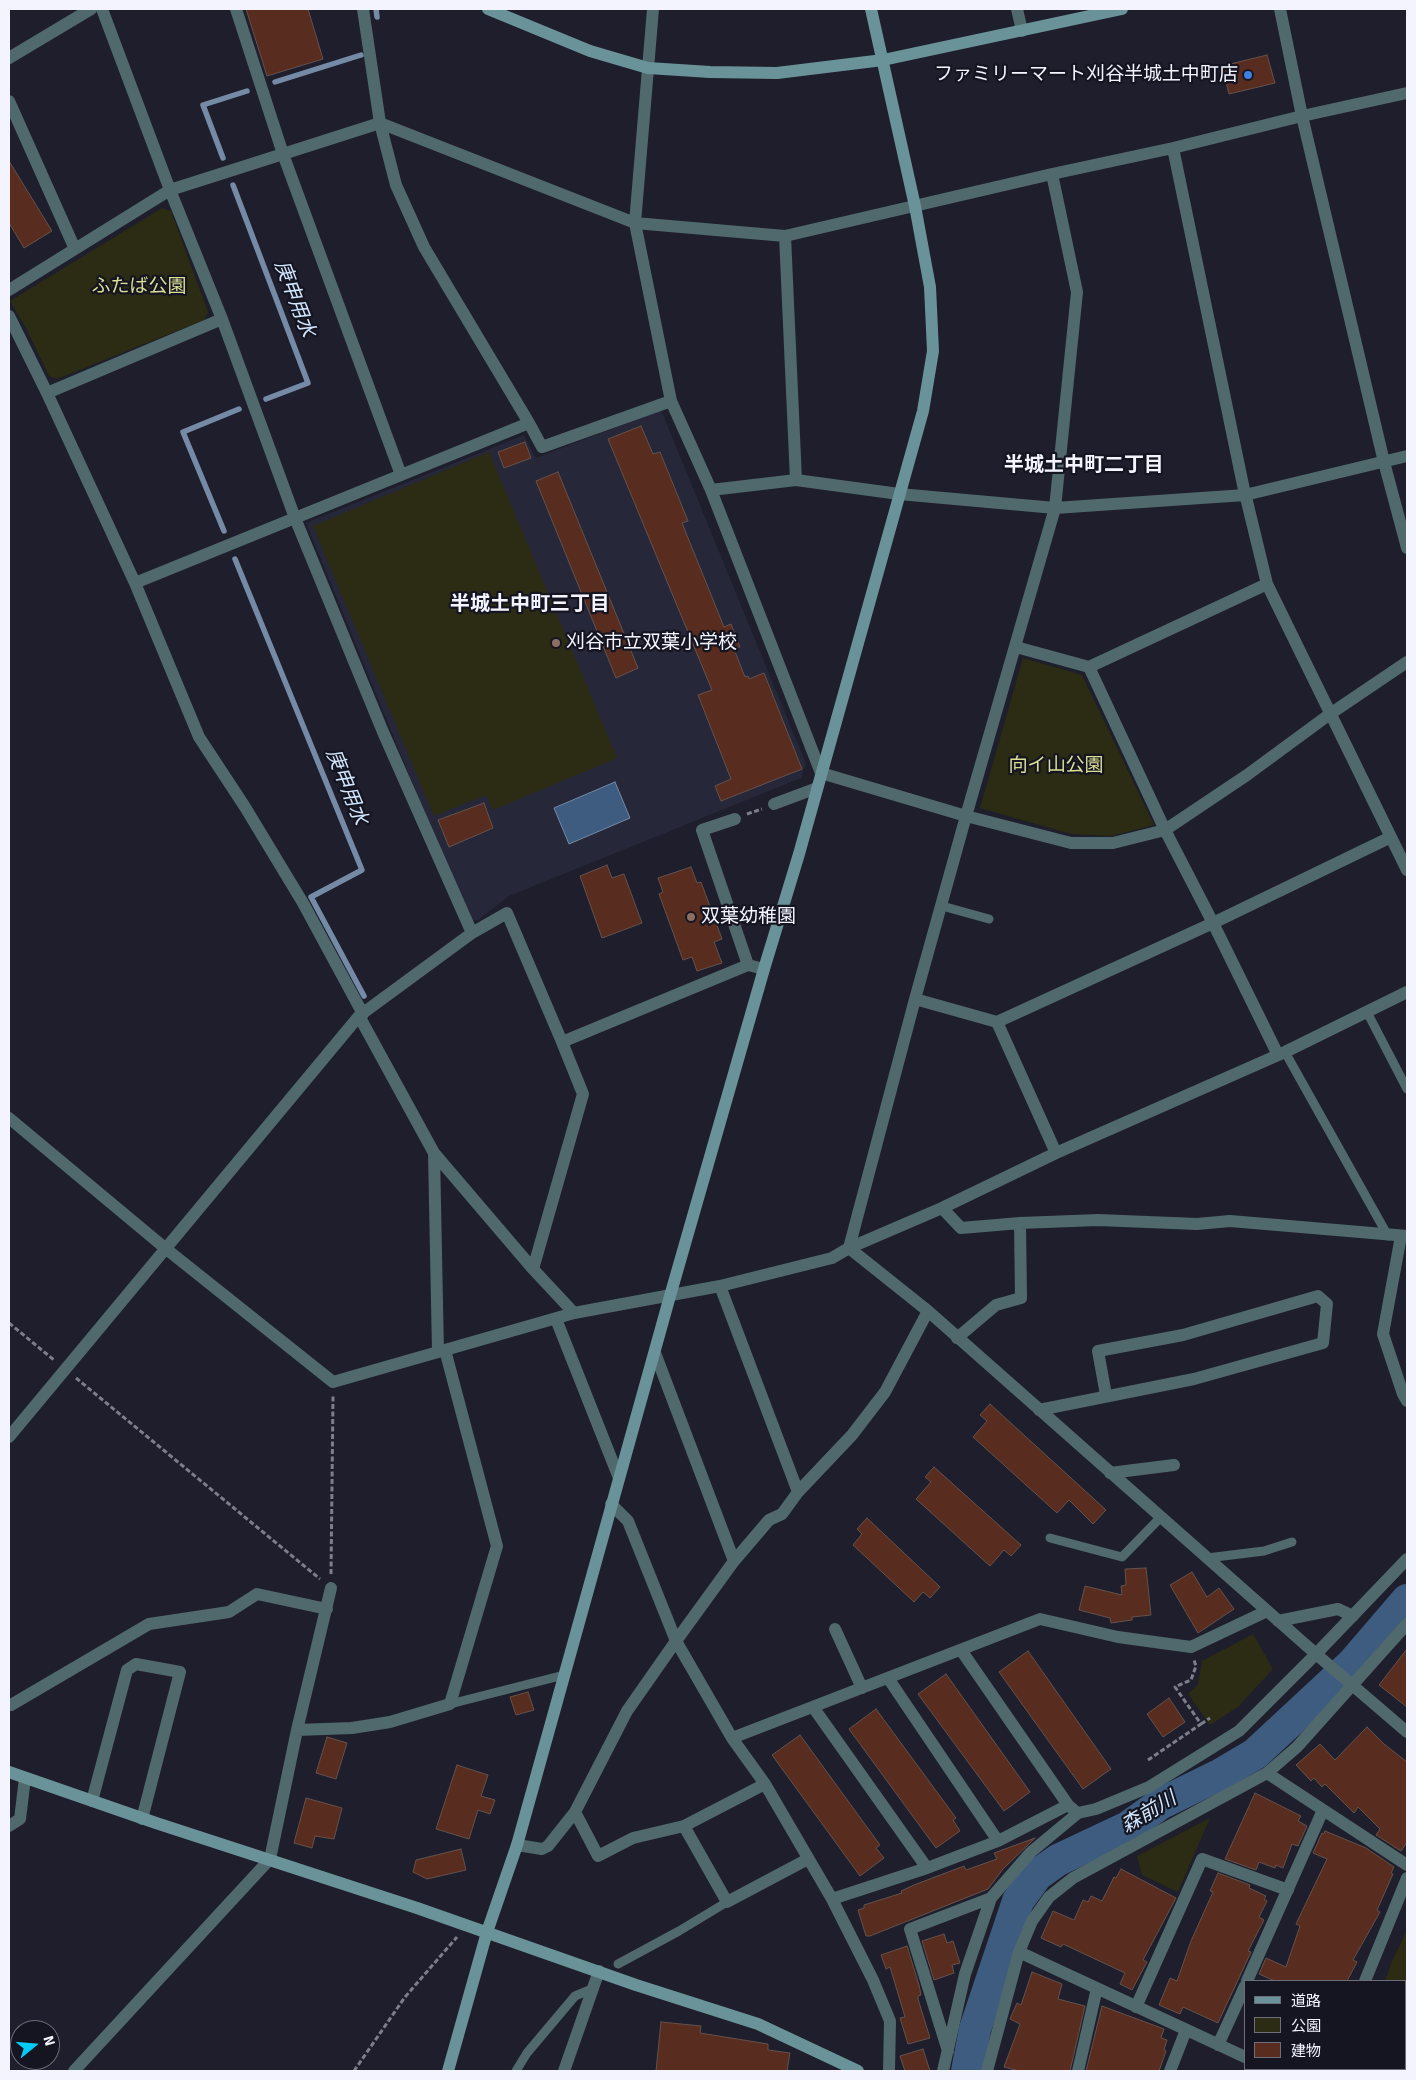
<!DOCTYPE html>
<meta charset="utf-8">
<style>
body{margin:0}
#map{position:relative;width:1416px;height:2080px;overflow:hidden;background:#1e1e2c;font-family:Signika,"Noto Sans JP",sans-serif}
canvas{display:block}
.frame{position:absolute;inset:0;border:10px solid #f3f4fd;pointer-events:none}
.legend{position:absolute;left:1244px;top:1980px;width:162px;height:90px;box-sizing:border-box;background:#151522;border:1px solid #6e6e7a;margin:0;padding:6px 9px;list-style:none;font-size:15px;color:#f3f4fd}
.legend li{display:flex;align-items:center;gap:10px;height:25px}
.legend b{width:25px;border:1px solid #6e6e7a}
.north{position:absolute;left:10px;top:2020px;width:50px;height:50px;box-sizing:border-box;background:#151522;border:1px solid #6e6e7a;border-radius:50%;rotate:73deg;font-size:14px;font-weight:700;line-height:20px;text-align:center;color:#f3f4fd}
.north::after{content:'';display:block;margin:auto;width:18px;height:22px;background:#05cbf9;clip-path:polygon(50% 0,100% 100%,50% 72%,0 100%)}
</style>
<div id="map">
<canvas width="1416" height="2080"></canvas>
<div class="frame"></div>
<ul class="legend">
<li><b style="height:6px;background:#699398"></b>道路</li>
<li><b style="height:14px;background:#2b2c13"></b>公園</li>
<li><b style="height:14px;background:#582d20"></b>建物</li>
</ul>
<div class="north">N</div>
</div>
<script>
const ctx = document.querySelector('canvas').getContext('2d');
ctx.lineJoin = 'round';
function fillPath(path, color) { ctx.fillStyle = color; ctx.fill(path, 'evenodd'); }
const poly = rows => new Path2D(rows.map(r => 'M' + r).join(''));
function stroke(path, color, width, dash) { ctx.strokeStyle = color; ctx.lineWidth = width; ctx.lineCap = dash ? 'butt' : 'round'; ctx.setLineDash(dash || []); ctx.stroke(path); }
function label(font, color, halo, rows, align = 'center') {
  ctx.font = font + ' Signika,"Noto Sans JP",sans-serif'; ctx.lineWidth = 4.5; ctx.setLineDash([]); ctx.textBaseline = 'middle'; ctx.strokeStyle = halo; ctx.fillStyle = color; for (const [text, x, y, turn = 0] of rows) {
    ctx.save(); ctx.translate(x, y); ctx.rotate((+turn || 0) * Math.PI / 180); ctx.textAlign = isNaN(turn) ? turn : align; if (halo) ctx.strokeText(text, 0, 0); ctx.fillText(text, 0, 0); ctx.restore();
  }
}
fillPath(poly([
 [661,410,806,764,801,778,509,896,478,920,469,921,306,523,524,435,536,458]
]), '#27273a');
fillPath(poly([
 [162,208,171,211,208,312,204,320,57,379,49,376,26,328,10,301],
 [489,452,617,758,493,810,486,795,434,816,313,526],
 [1023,658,1082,675,1154,825,1111,836,1071,834,980,808],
 [1253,1634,1273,1669,1238,1707,1210,1725,1188,1694,1198,1684,1202,1661],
 [1210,1818,1178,1892,1142,1875,1137,1856],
 [1406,1932,1407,1955,1407,2005,1405,2002,1405,1981,1385,1981,1392,1961],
 [1405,2018,1407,2020,1407,2071,1354,2071,1353,2069,1405,2069]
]), '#2b2c13');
const water = poly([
 [615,782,630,818,569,844,554,808,615,782]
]);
fillPath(water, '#3d5c7f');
stroke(water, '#748aa5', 1);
stroke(poly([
 [376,9,377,17],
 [275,82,361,55],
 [223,158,203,105,247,91],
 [233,185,308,383,266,399],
 [224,531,183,432,239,409],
 [235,559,362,870,311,897,364,996]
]), '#748aa5', 5.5);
stroke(poly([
 [967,2071,975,2029,1018,1901,1037,1875,1058,1860,1128,1827,1160,1804,1221,1774,1255,1754,1353,1663,1407,1600]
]), '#3d5c7f', 32);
const building = poly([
 [246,9,308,9,323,59,267,76,246,9],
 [1267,55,1275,83,1229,94,1222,66,1267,55],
 [9,161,52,231,24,248,9,223,9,161],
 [641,426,653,454,660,452,688,521,682,523,724,627,731,624,740,647,734,649,745,677,748,676,749,679,764,673,802,769,721,801,715,786,731,779,698,695,712,690,608,439,641,426],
 [525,442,531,458,504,468,498,452,525,442],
 [558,472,638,668,616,678,536,481,558,472],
 [484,803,493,828,449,847,438,820,484,803],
 [607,865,612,878,624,874,642,923,602,938,580,876,607,865],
 [691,867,697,883,701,882,722,939,714,942,722,963,697,971,692,957,683,960,659,894,663,892,658,878,691,867],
 [990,1404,1106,1510,1093,1524,1069,1500,1057,1513,973,1437,987,1421,980,1415,990,1404],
 [934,1467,1021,1545,1011,1556,1004,1550,990,1566,916,1499,931,1482,925,1477,934,1467],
 [867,1518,940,1587,930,1598,923,1592,914,1602,853,1545,862,1534,857,1529,867,1518],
 [1146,1568,1151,1615,1132,1617,1132,1620,1111,1623,1110,1618,1079,1610,1085,1586,1122,1595,1121,1586,1126,1585,1125,1569,1146,1568],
 [1192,1572,1207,1597,1219,1588,1234,1609,1198,1633,1170,1585,1192,1572],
 [1407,1649,1407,1707,1379,1685,1407,1649],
 [1028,1651,1111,1769,1083,1789,999,1672,1028,1651],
 [946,1674,1030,1792,1004,1811,918,1694,946,1674],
 [528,1692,534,1710,516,1715,510,1697,528,1692],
 [1169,1698,1185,1722,1163,1737,1147,1714,1169,1698],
 [876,1709,956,1818,953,1820,960,1831,936,1848,849,1729,876,1709],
 [1367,1727,1384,1744,1407,1762,1407,1842,1401,1851,1376,1835,1380,1829,1358,1807,1354,1813,1325,1784,1322,1787,1314,1778,1311,1781,1296,1765,1320,1744,1335,1760,1367,1727],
 [800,1735,880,1845,876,1848,884,1858,860,1876,772,1755,800,1735],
 [327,1737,347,1743,336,1779,316,1773,327,1737],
 [457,1765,488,1775,481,1796,495,1800,490,1814,478,1810,469,1839,436,1829,457,1765],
 [1255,1793,1301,1816,1298,1821,1307,1826,1298,1846,1292,1844,1283,1868,1276,1865,1275,1868,1259,1862,1256,1870,1225,1859,1255,1793],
 [306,1798,342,1808,334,1839,315,1836,312,1848,294,1843,306,1798],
 [1325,1831,1366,1848,1394,1867,1391,1873,1393,1874,1377,1910,1380,1912,1353,1960,1357,1962,1347,1981,1275,1981,1259,1974,1266,1958,1286,1967,1300,1926,1296,1924,1327,1859,1313,1853,1322,1833,1324,1834,1325,1831],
 [1035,1838,1003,1869,988,1889,870,1936,866,1936,858,1910,864,1908,864,1905,902,1893,901,1891,914,1885,964,1866,966,1870,997,1859,994,1853,1035,1838],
 [461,1849,466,1870,427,1879,413,1872,416,1860,461,1849],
 [1121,1869,1176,1898,1143,1960,1147,1962,1132,1990,1120,1984,1125,1973,1063,1944,1061,1947,1041,1938,1053,1911,1074,1920,1083,1900,1088,1902,1091,1896,1102,1901,1114,1877,1116,1878,1121,1869],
 [1218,1873,1250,1885,1249,1888,1266,1896,1264,1899,1267,1901,1259,1917,1264,1920,1248,1951,1251,1952,1218,2023,1183,2007,1180,2014,1159,2005,1170,1978,1177,1981,1191,1941,1213,1892,1210,1891,1218,1873],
 [944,1934,947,1943,953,1941,960,1963,952,1965,954,1973,934,1980,922,1941,944,1934],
 [907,1946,919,1985,921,1995,918,1996,918,1999,930,2038,908,2044,900,2018,905,2017,890,1967,886,1969,881,1955,907,1946],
 [1032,1972,1062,1984,1058,1999,1085,2006,1070,2071,1019,2071,1004,2067,1020,2024,1010,2019,1017,2003,1021,2005,1032,1972],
 [1102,2006,1164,2029,1161,2038,1167,2040,1164,2050,1166,2051,1159,2071,1086,2071,1102,2006],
 [661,2022,701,2026,700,2033,768,2044,768,2050,790,2053,787,2071,656,2071,661,2022],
 [923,2049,930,2071,905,2071,900,2056,923,2049]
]);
fillPath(building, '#582d20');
stroke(building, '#64524c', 1);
stroke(poly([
 [747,814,762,809],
 [9,1323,54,1360],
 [76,1378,320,1579],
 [331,1574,333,1395],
 [1201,1724,1210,1718],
 [1148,1760,1201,1724,1175,1687,1191,1680,1196,1666,1194,1660],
 [1405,2009,1407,2012],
 [1405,2039,1407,2039],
 [354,2071,405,1997,457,1937],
 [1386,2071,1386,2069]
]), '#7d7e8a', 3, [5, 2.5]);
stroke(poly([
 [942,906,989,919],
 [1367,1012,1407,1089],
 [1285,1052,1388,1236],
 [1050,1538,1122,1557,1161,1517],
 [1207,1558,1264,1551,1292,1542],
 [450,1704,564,1675],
 [618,1964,679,1931,727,1902],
 [516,2071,527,2053,575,1996,592,1989]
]), '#50696d', 9);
stroke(poly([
 [102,9,170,190,222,319,295,518,383,732,472,933],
 [363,9,380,123,396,185,424,247,529,423],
 [653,9,635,223,671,401],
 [1017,9,1022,31],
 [1280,9,1302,116,1384,462,1407,548],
 [9,58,91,9],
 [9,101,75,249],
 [1052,174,1173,148,1302,116,1407,93],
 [785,236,796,480],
 [9,290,170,190,283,154,236,9],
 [9,316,47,393,135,583,199,737,245,807,303,903,363,1014],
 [47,393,222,319],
 [401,475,283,154,380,123,635,223,785,236,1052,174,1077,292,1055,508,966,816,1071,843,1113,843,1165,830,1247,775,1330,714,1407,662],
 [711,490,796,480,899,494,1055,508,1245,495,1407,456],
 [135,583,529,423,542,447,671,401,711,490,821,773,966,816,915,999,849,1248,832,1258,720,1286,574,1313,438,1352],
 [1267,584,1407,870],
 [1016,647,1089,667,1267,584,1243,485,1173,148],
 [1089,667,1165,830,1213,923,1278,1055],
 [774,804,817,788],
 [735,819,702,830,748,965],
 [1407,992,1285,1052,1056,1153,942,1208,849,1248,928,1311,1316,1654,1407,1559],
 [915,999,997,1022,1213,923,1391,837],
 [997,1022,1056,1153],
 [9,1118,165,1248,333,1382,438,1352,434,1153,359,1016],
 [434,1153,533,1269,583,1094,562,1042],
 [942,1208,961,1228,1020,1223,1098,1220,1197,1224,1230,1221,1407,1236],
 [1401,1236,1383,1334,1403,1394,1407,1401],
 [533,1269,574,1313],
 [720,1286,798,1492],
 [556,1319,619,1478],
 [957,1338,996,1305,1021,1298,1020,1223],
 [655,1353,734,1561],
 [1039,1410,1194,1379,1323,1343,1327,1304,1318,1296,1183,1335,1098,1351,1106,1395],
 [9,1437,359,1016,472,933,507,913,562,1042,748,965,764,969],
 [1110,1473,1174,1465],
 [611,1504,628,1521,676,1641,732,1738,765,1784,832,1899,873,1980,890,2021,889,2071],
 [1278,1621,1338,1609,1353,1616],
 [835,1629,862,1688],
 [961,1650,1068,1805,1074,1810],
 [888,1678,998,1841],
 [11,1705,149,1624,229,1612,257,1594,327,1609],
 [813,1707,927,1868],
 [297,1730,352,1728,390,1722,450,1704,497,1546,445,1350],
 [732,1738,1040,1619,1118,1637,1191,1647,1267,1611],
 [1267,1773,1407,1865],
 [92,1801,127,1670,136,1664,180,1672,142,1819],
 [575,1812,598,1856,633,1838,684,1826,765,1784],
 [9,1826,20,1819,25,1778],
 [684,1826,727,1902,808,1859],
 [517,1845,542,1849,548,1846,575,1812,627,1711,676,1641,734,1561,769,1520,782,1514,798,1492,852,1435,885,1392,928,1311],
 [832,1899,927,1868,998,1841,1068,1805],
 [1019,1952,1245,2057],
 [1247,1981,1323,1810],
 [1365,1981,1407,1878],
 [1136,2007,1202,1859,1288,1890],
 [1218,2045,1245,1986],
 [948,2051,910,1929,991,1898],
 [1270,2069,1275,2071],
 [74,2071,270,1859,297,1730,331,1588],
 [564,2071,599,1971],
 [943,2071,965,1974,991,1898,1031,1852,1078,1813,1096,1809,1149,1787,1239,1731,1316,1654,1407,1732],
 [987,2071,1019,1952,1032,1921,1049,1897,1073,1878,1267,1773,1297,1747,1407,1624],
 [1078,2071,1097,1988],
 [1170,2071,1186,2030],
 [1329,2071,1330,2069]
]), '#50696d', 12);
stroke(poly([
 [488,9,590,51,648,68,710,72,777,73,883,60,1122,9],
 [9,1772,156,1823,417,1908,636,1985,758,2024,858,2071],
 [448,2071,487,1932,517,1845,670,1296,764,969,799,854,923,411,933,351,930,287,915,206,871,9]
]), '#699398', 12);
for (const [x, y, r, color] of [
 [1248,75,5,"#3f7fe0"],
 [556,643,5,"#8d6e63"],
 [691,917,5,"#8d6e63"]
]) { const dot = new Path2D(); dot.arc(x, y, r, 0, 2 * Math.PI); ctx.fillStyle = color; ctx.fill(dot); stroke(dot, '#151522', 2); }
label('19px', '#f3f4fd', '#151522', [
 ["ファミリーマート刈谷半城土中町店",1238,75,"right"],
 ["刈谷市立双葉小学校",566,643],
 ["双葉幼稚園",701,917]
], 'left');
label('19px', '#dadf93', '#151522', [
 ["ふたば公園",139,287],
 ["向イ山公園",1056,766]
]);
label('italic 20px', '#d1e6fd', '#151522', [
 ["庚申用水",294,299,69],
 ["庚申用水",346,787,68],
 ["森前川",1149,1813,-31]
]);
label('bold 20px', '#f3f4fd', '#151522', [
 ["半城土中町二丁目",1084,466],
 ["半城土中町三丁目",530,605]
]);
</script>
